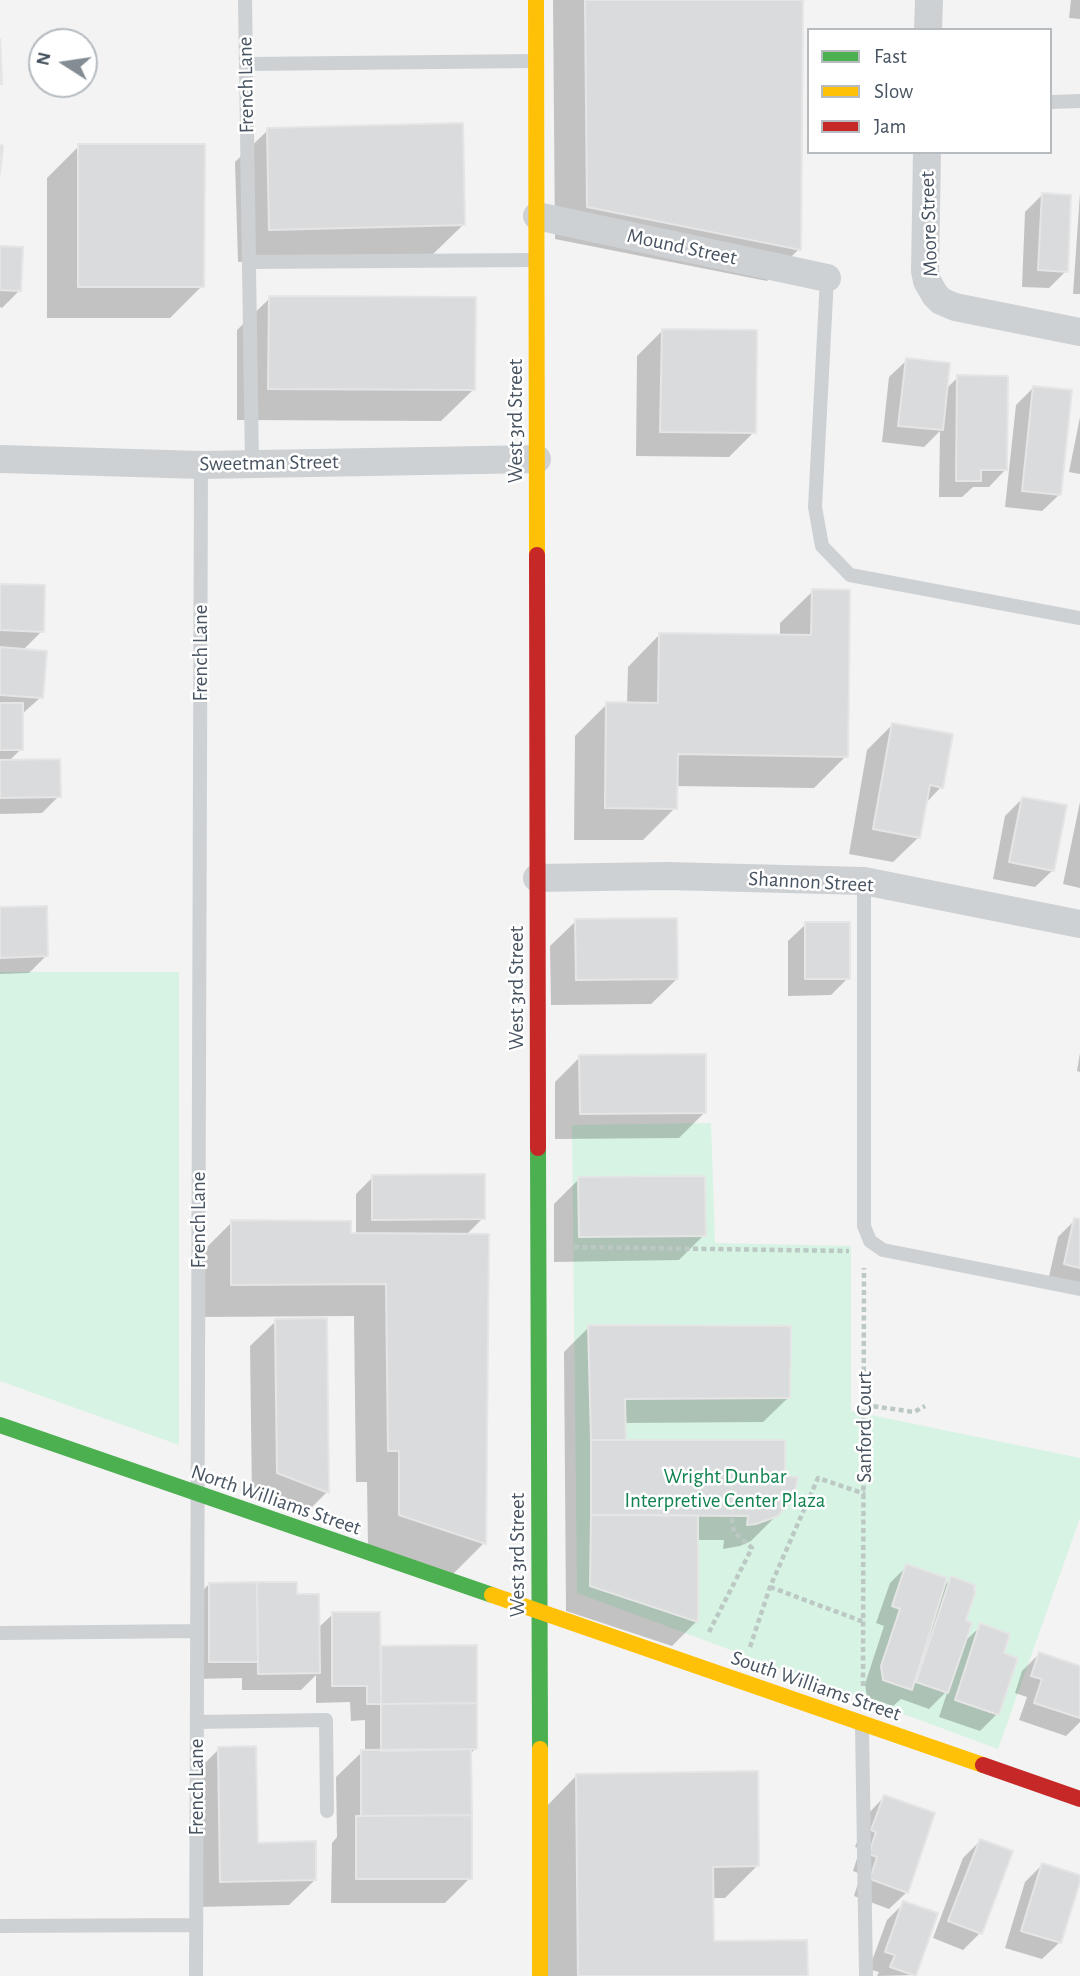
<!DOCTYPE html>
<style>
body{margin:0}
#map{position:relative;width:1080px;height:1976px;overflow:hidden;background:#f3f3f3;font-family:"Alegreya Sans",sans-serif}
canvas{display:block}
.legend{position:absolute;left:807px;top:28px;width:245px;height:126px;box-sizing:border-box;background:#fff;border:2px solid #b6bbc0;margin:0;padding:9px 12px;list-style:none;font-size:21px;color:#485461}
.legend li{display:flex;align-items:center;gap:14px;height:35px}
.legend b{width:35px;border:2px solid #b6bbc0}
.north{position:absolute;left:28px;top:28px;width:70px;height:70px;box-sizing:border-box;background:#fff;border:2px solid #b6bbc0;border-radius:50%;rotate:282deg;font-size:19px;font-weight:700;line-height:28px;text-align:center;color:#485461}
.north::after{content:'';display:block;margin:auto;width:24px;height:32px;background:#848c94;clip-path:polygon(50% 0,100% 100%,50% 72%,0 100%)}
</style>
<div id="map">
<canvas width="1080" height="1976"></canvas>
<ul class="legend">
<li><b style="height:9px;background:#4caf50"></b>Fast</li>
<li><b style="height:9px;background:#ffc107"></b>Slow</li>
<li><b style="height:9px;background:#c62828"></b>Jam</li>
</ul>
<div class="north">N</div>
</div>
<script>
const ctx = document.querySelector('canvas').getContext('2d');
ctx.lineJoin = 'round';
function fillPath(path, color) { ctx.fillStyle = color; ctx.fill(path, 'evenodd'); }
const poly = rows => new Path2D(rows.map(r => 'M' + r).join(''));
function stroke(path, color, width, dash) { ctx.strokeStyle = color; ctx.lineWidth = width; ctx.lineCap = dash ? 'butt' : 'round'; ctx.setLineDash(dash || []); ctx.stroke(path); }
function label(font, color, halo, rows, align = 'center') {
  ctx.font = font + ' "Alegreya Sans",sans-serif'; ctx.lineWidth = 5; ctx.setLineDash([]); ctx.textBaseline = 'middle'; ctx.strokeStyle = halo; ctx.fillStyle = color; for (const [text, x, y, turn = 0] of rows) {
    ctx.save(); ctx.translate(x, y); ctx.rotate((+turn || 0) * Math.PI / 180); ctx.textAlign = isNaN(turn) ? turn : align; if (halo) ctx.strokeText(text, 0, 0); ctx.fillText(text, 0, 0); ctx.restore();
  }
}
fillPath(poly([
 [0,972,179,972,179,1445,0,1381],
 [711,1123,715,1243,851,1246,851,1411,1080,1458,1080,1518,998,1749,577,1593,572,1125]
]), '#d7f3e3');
fillPath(poly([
 [553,0,802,0,799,249,767,281,555,239],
 [1071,0,1080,0,1080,19,1069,18],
 [268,130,464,224,431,256,238,262,235,162],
 [79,146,202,286,170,318,47,318,47,178],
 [1080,193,1080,294,1073,294],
 [1042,195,1066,271,1049,288,1022,287,1025,212],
 [0,248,20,290,2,308,0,307],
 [270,298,474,389,441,421,237,420,237,330],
 [662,331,754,432,729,457,636,456,637,356],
 [907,360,946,389,958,377,1006,469,989,487,973,487,962,497,939,497,940,431,924,447,882,442,889,377],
 [1033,388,1060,494,1042,511,1005,507,1016,405],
 [1080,417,1080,474,1069,472],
 [0,585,42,631,22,651,41,697,22,714,21,749,9,761,59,796,42,813,0,814],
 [813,591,846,756,814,788,676,786,675,808,643,840,574,840,575,736,607,704,627,704,628,667,660,634,780,636,780,623],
 [892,725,941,787,925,804,919,837,893,862,849,854,867,750],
 [1022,799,1053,870,1035,887,993,879,1005,816],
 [1080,802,1080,888,1063,884],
 [0,909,46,956,29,973,0,974],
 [576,921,677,979,651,1004,551,1005,550,946],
 [806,924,848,978,831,995,788,996,788,941],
 [1080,1053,1080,1072,1077,1071],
 [580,1057,705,1112,679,1138,555,1139,555,1082],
 [373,1177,483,1218,466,1235,484,1543,452,1575,368,1547,367,1482,356,1482,354,1316,200,1317,200,1254,232,1222,356,1235,356,1194],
 [579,1179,704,1235,679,1260,554,1262,554,1204],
 [1075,1220,1080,1221,1080,1288,1048,1281,1058,1237],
 [276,1321,327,1492,302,1517,252,1498,250,1346],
 [589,1327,789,1397,763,1422,623,1423,624,1442,777,1515,751,1541,740,1546,723,1549,724,1540,696,1540,697,1621,672,1646,566,1611,564,1352],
 [907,1566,942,1588,952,1578,964,1621,963,1643,981,1626,1001,1654,997,1714,980,1731,939,1717,948,1690,929,1709,901,1699,893,1706,867,1697,865,1684,884,1626,876,1623,890,1583],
 [209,1584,295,1596,318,1628,333,1614,379,1647,475,1646,476,1748,470,1754,470,1878,445,1903,331,1903,332,1843,337,1837,336,1777,362,1752,365,1752,365,1720,351,1721,350,1702,316,1703,316,1675,301,1690,242,1690,242,1678,193,1679,192,1602],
 [1039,1654,1080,1668,1080,1722,1066,1736,1019,1720,1027,1697,1015,1693,1022,1671],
 [219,1749,256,1844,315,1880,289,1905,196,1907,194,1774],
 [577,1775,757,1866,725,1898,712,1898,712,1942,806,1976,546,1976,545,1808],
 [884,1797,907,1892,889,1909,854,1896,861,1874,853,1871,860,1849,855,1847,867,1815],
 [980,1841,980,1933,963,1950,933,1938,963,1858],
 [1042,1865,1060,1942,1042,1959,1005,1948,1025,1882],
 [904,1903,914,1975,877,1976,879,1972,869,1969,887,1920]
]), '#0003');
const building = poly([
 [585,0,803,0,801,250,587,207,585,0],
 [0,39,2,84,0,84,0,39],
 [463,123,465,225,269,230,267,128,463,123],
 [78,144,205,144,204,287,78,287,78,144],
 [0,145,3,146,0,174,0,145],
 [1042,193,1071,195,1068,272,1038,270,1042,193],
 [0,246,23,247,21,291,0,290,0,246],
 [269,296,476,297,475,390,268,389,269,296],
 [662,329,757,330,756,433,660,432,662,329],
 [906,358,950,363,943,430,898,426,906,358],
 [957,375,1008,376,1007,470,981,470,981,481,956,481,957,375],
 [1033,386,1072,390,1061,495,1022,491,1033,386],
 [0,584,45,585,44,632,0,630,0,584],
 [812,589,850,590,848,757,678,754,677,809,605,808,606,702,658,703,659,633,811,635,812,589],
 [0,647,47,651,43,698,0,695,0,647],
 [0,703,23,703,23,750,0,750,0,703],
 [892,723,953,734,943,788,930,785,920,838,873,829,892,723],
 [60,759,61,797,0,798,0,760,60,759],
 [1022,797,1067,805,1054,871,1009,862,1022,797],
 [47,906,48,956,0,958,0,907,47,906],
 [677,918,678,979,576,980,575,919,677,918],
 [805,922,850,922,850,979,805,979,805,922],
 [706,1054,706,1113,580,1114,579,1055,706,1054],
 [485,1174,485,1219,372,1220,372,1175,485,1174],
 [705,1176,706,1236,579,1237,578,1177,705,1176],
 [1074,1218,1080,1219,1080,1268,1064,1264,1074,1218],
 [231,1220,351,1221,351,1233,489,1234,486,1544,399,1515,399,1451,388,1451,386,1284,231,1285,231,1220],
 [327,1318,329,1493,277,1473,275,1319,327,1318],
 [588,1325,791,1326,790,1398,625,1399,626,1440,591,1440,588,1325],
 [591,1440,785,1440,785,1476,798,1477,794,1496,778,1516,756,1524,747,1525,748,1516,591,1515,591,1440],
 [591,1515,698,1515,698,1622,590,1586,591,1515],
 [906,1564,947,1578,912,1690,883,1680,881,1666,900,1609,892,1606,906,1564],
 [951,1576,975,1585,974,1590,976,1591,966,1620,972,1623,948,1693,916,1682,951,1576],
 [257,1582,297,1582,297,1594,319,1594,320,1673,258,1674,257,1582],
 [257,1582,258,1662,209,1662,209,1583,257,1582],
 [332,1612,380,1612,381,1704,367,1704,367,1686,332,1686,332,1612],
 [980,1623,1010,1634,1004,1653,1018,1658,999,1715,955,1700,980,1623],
 [477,1645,477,1703,381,1704,381,1646,477,1645],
 [1039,1652,1080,1666,1080,1718,1034,1703,1042,1679,1031,1676,1039,1652],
 [477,1703,477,1749,381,1751,381,1704,477,1703],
 [256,1746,258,1843,316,1841,316,1880,220,1882,218,1747,256,1746],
 [471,1749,472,1815,361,1816,361,1750,471,1749],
 [758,1771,759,1866,713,1867,714,1941,807,1940,808,1976,578,1976,576,1774,758,1771],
 [884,1795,935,1813,908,1893,870,1879,877,1857,869,1854,876,1832,871,1830,884,1795],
 [472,1815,472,1879,356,1879,356,1816,472,1815],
 [980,1839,1013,1851,982,1934,948,1921,980,1839],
 [1042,1863,1080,1875,1080,1882,1061,1943,1021,1931,1042,1863],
 [903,1901,938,1913,916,1976,890,1967,895,1955,885,1952,903,1901]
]);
fillPath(building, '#dadbdd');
stroke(building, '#e5e5e6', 2);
stroke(poly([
 [574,1247,849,1251],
 [865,1405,914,1412,925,1406],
 [770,1587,864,1622],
 [709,1632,752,1548,734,1532,731,1515],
 [750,1647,770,1587,818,1478,865,1494],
 [863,1686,864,1268]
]), '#bbc8c4', 4.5, [5, 3.5]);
stroke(poly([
 [245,0,252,464],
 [246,64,535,61],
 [1050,102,1080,101],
 [249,262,535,260],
 [827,278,815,507,822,546,850,575,1080,618],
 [864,881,864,1226,870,1241,883,1250,1080,1289],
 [0,1633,197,1631],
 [197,1722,326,1720,327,1811],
 [862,1726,866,1976],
 [0,1926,196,1925],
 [196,1976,201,465]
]), '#ced1d4', 14);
stroke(poly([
 [928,30,929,0],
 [927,152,925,271,927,281,935,295,941,301,955,307,1080,332],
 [537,216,827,278],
 [0,459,201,465,537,459],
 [537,878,667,876,864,881,1080,924]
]), '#ced1d4', 28);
stroke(poly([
 [538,1148,540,1749],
 [0,1425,492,1595]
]), '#4caf50', 16);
stroke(poly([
 [536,0,537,555],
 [492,1595,983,1765],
 [540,1749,540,1976]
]), '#ffc107', 16);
stroke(poly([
 [537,555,538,1148],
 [983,1765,1080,1799]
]), '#c62828', 16);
label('21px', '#485461', '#fff', [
 ["French Lane",246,85,-91],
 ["Moore Street",929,224,-92],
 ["Mound Street",682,247,12],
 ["West 3rd Street",516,421,-90],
 ["Sweetman Street",269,463,-1],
 ["French Lane",201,653,-90],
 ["Shannon Street",811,882,3],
 ["West 3rd Street",517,988,-90],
 ["French Lane",199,1220,-90],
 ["Sanford Court",865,1427,-90],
 ["North Williams Street",276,1500,19],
 ["West 3rd Street",518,1555,-90],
 ["South Williams Street",816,1686,19],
 ["French Lane",197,1787,-90]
]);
label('21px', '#128350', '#fff', [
 ["Wright Dunbar",725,1477],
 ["Interpretive Center Plaza",725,1501]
]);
</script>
